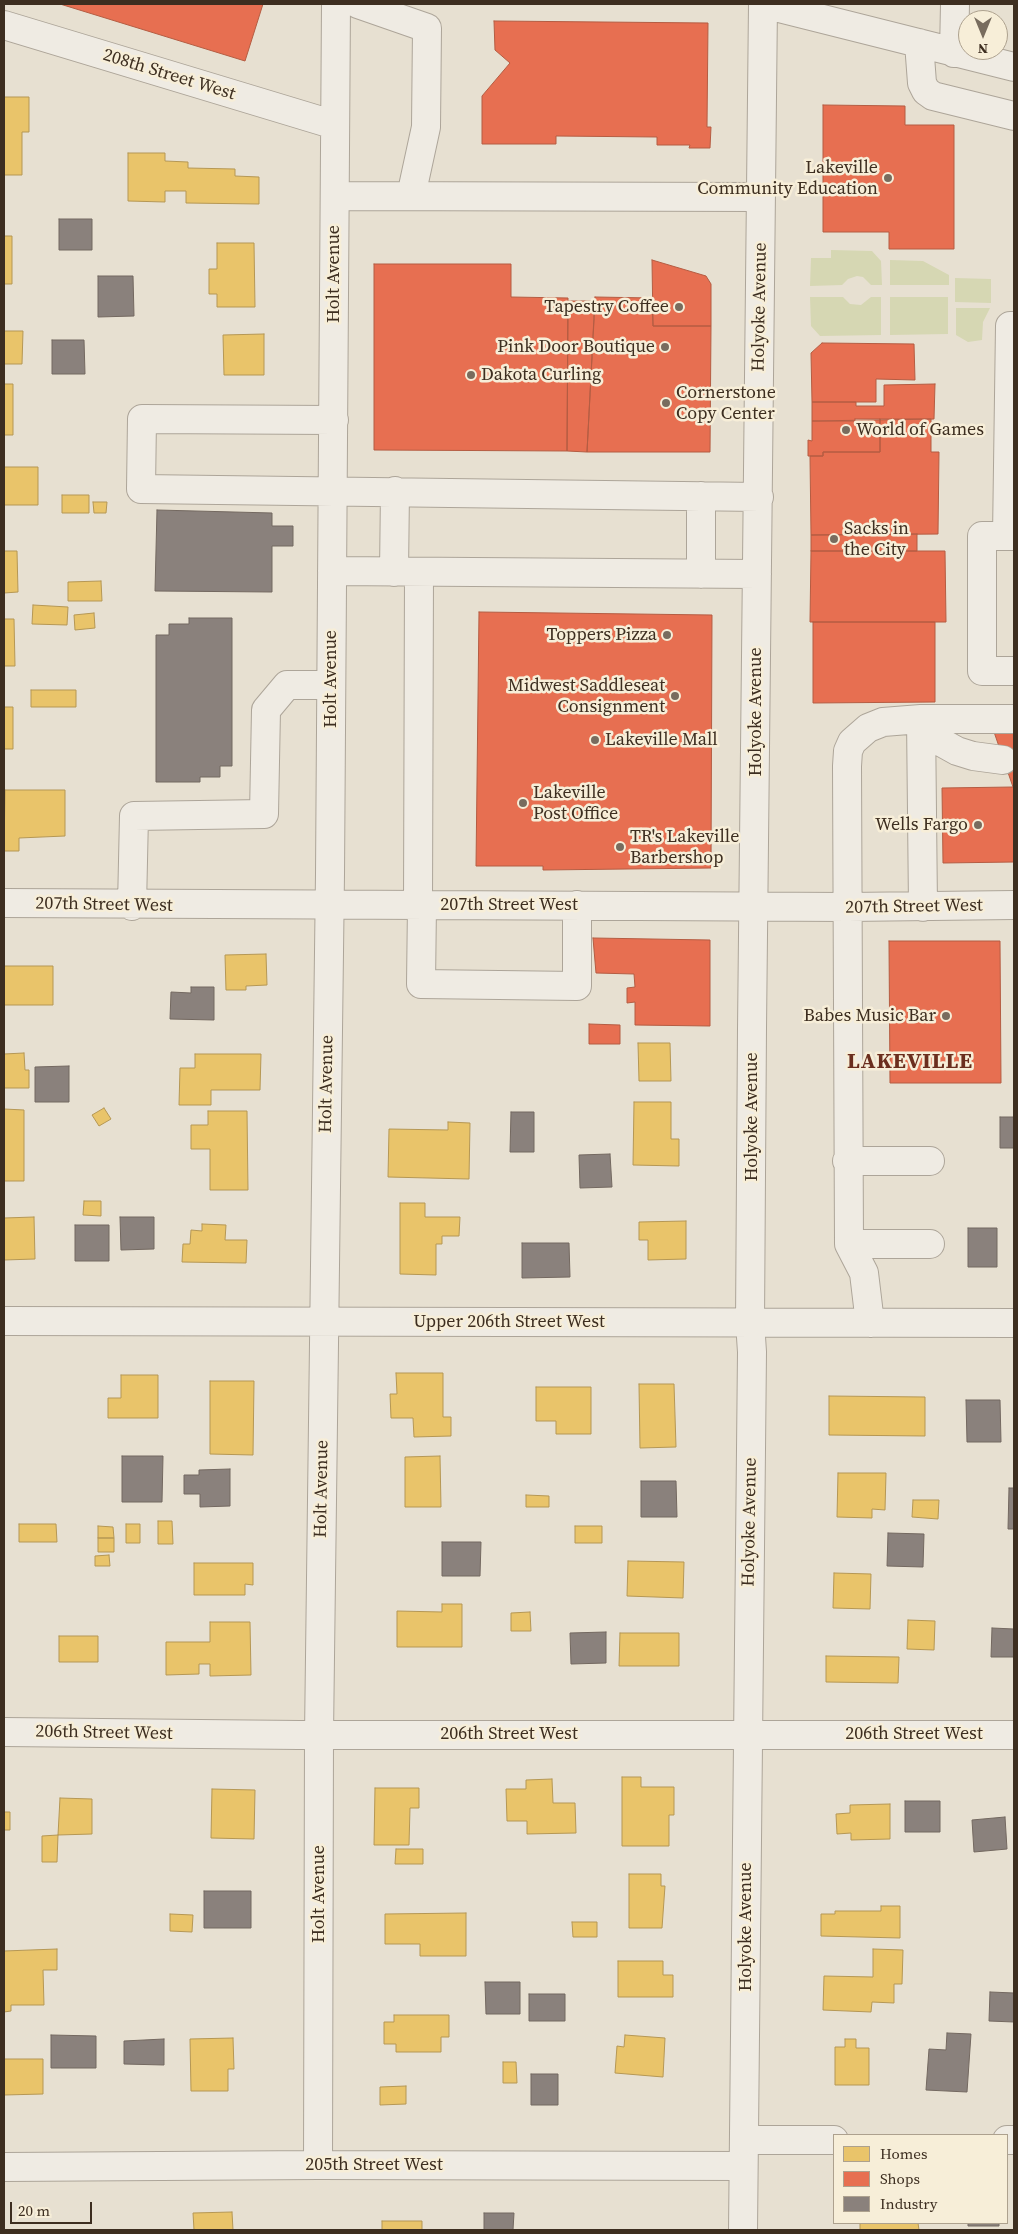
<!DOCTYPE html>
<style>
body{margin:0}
#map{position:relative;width:1018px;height:2234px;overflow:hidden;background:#e7e0d1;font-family:"Source Serif 4",serif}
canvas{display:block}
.frame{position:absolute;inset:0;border:5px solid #3d2e20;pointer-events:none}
.legend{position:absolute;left:833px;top:2134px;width:175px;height:90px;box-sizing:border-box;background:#f7eed8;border:1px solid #ada18e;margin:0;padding:6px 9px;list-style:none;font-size:15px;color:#3d2e20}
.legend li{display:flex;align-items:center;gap:10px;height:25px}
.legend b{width:25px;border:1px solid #ada18e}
.north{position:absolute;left:958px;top:10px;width:50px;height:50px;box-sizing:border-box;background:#f7eed8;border:1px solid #ada18e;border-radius:50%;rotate:180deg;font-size:14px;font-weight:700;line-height:20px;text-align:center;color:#3d2e20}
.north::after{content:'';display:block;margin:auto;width:18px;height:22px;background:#786c5e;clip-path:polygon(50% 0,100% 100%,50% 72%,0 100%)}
.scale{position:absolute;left:10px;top:2202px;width:82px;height:22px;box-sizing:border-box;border:2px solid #3d2e20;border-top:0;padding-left:6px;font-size:15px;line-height:18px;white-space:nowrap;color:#3d2e20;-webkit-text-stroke:4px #f7eed8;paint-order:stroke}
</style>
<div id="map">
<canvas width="1018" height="2234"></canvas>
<div class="frame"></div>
<ul class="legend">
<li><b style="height:14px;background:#e9c46a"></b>Homes</li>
<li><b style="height:14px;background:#e76f51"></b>Shops</li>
<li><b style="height:14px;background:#8a817c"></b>Industry</li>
</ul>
<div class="north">N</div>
<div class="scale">20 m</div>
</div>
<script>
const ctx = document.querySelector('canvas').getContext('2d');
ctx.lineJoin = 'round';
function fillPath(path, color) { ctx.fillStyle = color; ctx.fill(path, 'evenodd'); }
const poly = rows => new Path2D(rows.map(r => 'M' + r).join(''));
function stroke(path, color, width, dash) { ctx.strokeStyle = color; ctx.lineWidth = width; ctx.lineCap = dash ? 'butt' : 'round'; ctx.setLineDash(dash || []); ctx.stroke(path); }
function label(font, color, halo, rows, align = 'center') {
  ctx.font = font + ' "Source Serif 4",serif'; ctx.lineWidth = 5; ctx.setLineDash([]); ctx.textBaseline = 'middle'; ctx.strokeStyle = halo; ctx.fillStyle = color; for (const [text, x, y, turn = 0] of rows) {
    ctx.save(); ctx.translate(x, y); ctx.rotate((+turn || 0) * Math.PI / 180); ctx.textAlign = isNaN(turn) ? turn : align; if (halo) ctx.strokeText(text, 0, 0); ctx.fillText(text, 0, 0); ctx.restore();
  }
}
fillPath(poly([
 [831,250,872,251,881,261,882,285,871,285,863,277,857,276,848,279,842,285,810,286,811,258,831,258],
 [890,260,923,261,949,275,949,285,890,285],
 [955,278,991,279,991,303,955,302],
 [810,297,843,297,850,304,861,305,871,297,881,297,881,335,820,336,811,326],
 [890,297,948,297,948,334,890,335],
 [956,308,990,308,983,322,982,340,968,342,956,335]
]), '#d6d7b3');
const homes = poly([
 [4,97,29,97,29,132,22,132,22,175,4,175,4,97],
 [128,153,165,153,165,161,188,162,188,168,235,169,235,176,259,177,259,204,186,203,186,191,165,191,165,202,128,201,128,153],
 [4,236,12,236,12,284,4,284,4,236],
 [217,243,254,243,255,307,217,307,217,294,209,294,209,269,217,269,217,243],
 [4,331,23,331,22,364,4,364,4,331],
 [264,334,264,375,224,375,223,335,264,334],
 [4,384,13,384,13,435,4,435,4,384],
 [4,467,38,467,38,505,4,505,4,467],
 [62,495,89,495,89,513,62,513,62,495],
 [93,502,107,502,106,513,94,513,93,502],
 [4,551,17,551,18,592,4,593,4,551],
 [101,581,102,601,68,601,68,582,101,581],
 [33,605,68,607,67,625,32,624,33,605],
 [94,613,95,628,75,630,74,615,94,613],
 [4,619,14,619,15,666,4,666,4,619],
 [31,690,76,690,76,707,31,707,31,690],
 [4,707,13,707,13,749,4,749,4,707],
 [5,790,65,790,65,836,19,838,19,851,4,851,5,790],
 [266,954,267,985,246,986,246,990,226,990,225,955,266,954],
 [4,966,53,966,53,1005,4,1005,4,966],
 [638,1043,670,1043,671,1081,639,1081,638,1043],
 [24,1053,25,1070,29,1070,29,1088,4,1088,4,1054,24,1053],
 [195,1054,261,1054,260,1090,211,1090,211,1105,179,1105,180,1068,195,1068,195,1054],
 [634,1102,671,1102,671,1139,679,1139,679,1166,633,1165,634,1102],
 [104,1108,111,1119,99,1126,92,1115,104,1108],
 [4,1109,24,1110,24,1181,4,1181,4,1109],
 [208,1111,247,1111,248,1190,210,1190,210,1149,191,1149,191,1125,208,1125,208,1111],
 [448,1122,470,1123,469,1179,388,1177,389,1129,448,1130,448,1122],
 [84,1201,101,1201,101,1216,83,1215,84,1201],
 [400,1203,425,1203,425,1217,460,1217,459,1236,442,1236,442,1244,436,1244,436,1275,400,1274,400,1203],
 [34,1217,35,1259,4,1260,4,1218,34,1217],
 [686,1221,686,1259,648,1260,648,1240,639,1240,639,1222,686,1221],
 [202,1224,226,1225,225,1240,247,1240,246,1263,182,1262,183,1244,190,1244,191,1230,202,1231,202,1224],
 [396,1373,443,1373,443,1417,451,1417,451,1436,414,1437,413,1418,391,1418,390,1394,397,1394,396,1373],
 [121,1375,158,1375,158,1418,108,1418,108,1398,121,1398,121,1375],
 [210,1381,254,1381,253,1455,210,1454,210,1381],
 [639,1384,674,1384,676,1447,640,1448,639,1384],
 [536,1387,591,1387,591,1434,556,1434,556,1421,536,1421,536,1387],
 [829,1396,925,1397,925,1436,829,1435,829,1396],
 [440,1456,441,1507,405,1507,405,1457,440,1456],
 [838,1473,886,1473,885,1510,872,1509,872,1518,837,1517,838,1473],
 [526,1495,549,1496,549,1507,526,1507,526,1495],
 [913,1500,939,1500,938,1519,912,1517,913,1500],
 [158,1521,172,1521,173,1544,158,1544,158,1521],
 [19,1524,56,1524,57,1542,19,1542,19,1524],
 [126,1524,140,1524,140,1543,126,1543,126,1524],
 [98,1526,113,1527,114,1538,98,1538,98,1526],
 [575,1526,602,1526,602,1543,575,1543,575,1526],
 [98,1538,114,1538,114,1552,98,1552,98,1538],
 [109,1555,110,1566,95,1566,95,1556,109,1555],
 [628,1561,684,1562,683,1598,627,1596,628,1561],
 [194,1563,253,1563,253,1585,245,1584,245,1595,194,1595,194,1563],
 [834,1573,871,1574,870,1609,833,1608,834,1573],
 [442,1604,462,1604,462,1647,397,1647,397,1611,442,1612,442,1604],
 [530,1612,531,1631,511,1631,511,1613,530,1612],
 [908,1620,935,1621,934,1650,907,1649,908,1620],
 [210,1622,250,1622,251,1675,210,1676,210,1664,199,1664,199,1674,166,1675,166,1642,210,1642,210,1622],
 [620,1633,679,1633,679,1666,619,1666,620,1633],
 [59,1636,98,1636,98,1662,59,1662,59,1636],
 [826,1656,899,1657,898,1683,826,1682,826,1656],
 [622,1777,641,1777,641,1787,674,1787,674,1815,669,1815,669,1846,622,1846,622,1777],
 [552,1779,553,1803,575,1803,576,1833,527,1834,527,1821,507,1821,506,1789,526,1789,526,1780,552,1779],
 [375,1788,419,1788,419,1808,410,1808,409,1845,374,1845,375,1788],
 [212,1789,255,1790,254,1839,211,1838,212,1789],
 [60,1798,92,1799,92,1834,58,1835,60,1798],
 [4,1801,4,1812,10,1812,10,1830,4,1830,4,1801],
 [890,1804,890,1839,851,1840,851,1833,837,1834,836,1814,850,1813,850,1805,890,1804],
 [58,1835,57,1862,42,1862,42,1836,58,1835],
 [396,1849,423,1849,423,1864,395,1864,396,1849],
 [629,1874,661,1874,661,1886,665,1886,662,1928,629,1928,629,1874],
 [881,1906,900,1906,900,1938,821,1936,821,1914,835,1914,835,1911,881,1911,881,1906],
 [466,1913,466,1956,420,1956,420,1944,385,1944,385,1914,466,1913],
 [170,1914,193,1915,192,1932,170,1931,170,1914],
 [572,1922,597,1922,597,1937,573,1937,572,1922],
 [57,1949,57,1970,43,1970,44,2005,11,2005,11,2011,4,2012,4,1951,57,1949],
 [873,1949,903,1950,902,1984,894,1984,894,2003,872,2002,871,2012,823,2010,824,1976,873,1977,873,1949],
 [618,1961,663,1961,663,1975,673,1975,673,1997,618,1997,618,1961],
 [394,2015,449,2015,449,2037,441,2037,441,2052,396,2052,396,2044,384,2044,384,2022,394,2022,394,2015],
 [625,2035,665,2038,663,2077,615,2073,617,2046,624,2047,625,2035],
 [233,2038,234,2069,228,2069,228,2091,191,2091,190,2039,233,2038],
 [845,2039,856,2039,856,2048,869,2048,869,2085,835,2085,835,2047,845,2047,845,2039],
 [4,2059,43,2059,43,2094,4,2095,4,2059],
 [503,2062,516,2062,517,2083,503,2083,503,2062],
 [406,2086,406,2104,380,2105,380,2087,406,2086],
 [232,2212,233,2230,194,2230,193,2213,232,2212],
 [382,2221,422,2221,422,2230,382,2230,382,2221],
 [860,2223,918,2223,919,2230,860,2230,860,2223]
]);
fillPath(homes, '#e9c46a');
stroke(homes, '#b59754', 1);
const shops = poly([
 [60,4,263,4,245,61,60,4],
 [494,21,708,23,707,127,711,127,710,148,689,148,690,145,657,145,657,137,556,136,556,144,482,144,482,96,510,63,495,50,494,21],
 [823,105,905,106,905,125,954,125,954,249,889,249,889,232,823,232,823,105],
 [652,260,706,276,711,284,711,326,653,326,652,260],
 [374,264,511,264,511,297,568,298,567,451,374,450,374,264],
 [595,297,652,298,653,326,711,326,710,452,587,452,595,297],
 [568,301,595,301,587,452,567,451,568,301],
 [822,343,914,344,915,380,876,379,876,402,812,402,811,353,822,343],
 [935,384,934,419,812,421,812,402,856,402,856,406,884,406,884,385,935,384],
 [855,419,880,419,880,452,823,452,823,456,808,456,808,440,812,441,812,421,855,421,855,419],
 [880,419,931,419,931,452,939,452,938,534,811,535,810,456,823,456,823,452,880,452,880,419],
 [917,534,917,551,811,551,811,535,917,534],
 [811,551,945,551,946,622,810,622,811,551],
 [479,612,712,615,711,868,543,870,543,866,476,866,479,612],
 [813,622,935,622,935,702,813,703,813,622],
 [993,729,1014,730,1014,862,943,863,942,788,1013,787,993,729],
 [593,938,710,940,710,1026,635,1025,635,1002,627,1003,627,988,635,987,634,974,596,973,593,938],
 [889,941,1000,941,1001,1083,890,1083,889,941],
 [589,1024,620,1025,620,1044,589,1044,589,1024]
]);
fillPath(shops, '#e76f51');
stroke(shops, '#b45c42', 1);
const industry = poly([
 [59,219,92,219,92,250,59,250,59,219],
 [98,276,133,276,134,316,98,317,98,276],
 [52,340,84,340,85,374,52,374,52,340],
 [157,510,272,513,272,526,293,526,293,546,272,546,272,592,155,591,157,510],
 [189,618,232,618,232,766,220,766,220,777,200,777,200,782,156,782,156,635,169,635,169,624,189,624,189,618],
 [191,987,214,987,214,1020,170,1019,171,992,191,993,191,987],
 [69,1066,69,1102,35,1102,35,1067,69,1066],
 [511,1112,534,1112,534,1152,510,1152,511,1112],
 [1000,1117,1014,1117,1014,1148,1000,1148,1000,1117],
 [610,1154,612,1187,580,1188,579,1155,610,1154],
 [120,1217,154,1217,154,1249,121,1250,120,1217],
 [75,1225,109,1225,109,1261,75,1261,75,1225],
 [968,1228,997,1228,997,1267,968,1267,968,1228],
 [522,1243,569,1243,570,1277,522,1278,522,1243],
 [966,1400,1000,1400,1001,1442,967,1442,966,1400],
 [122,1456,163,1456,162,1502,122,1502,122,1456],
 [230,1469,230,1506,200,1507,200,1494,184,1494,184,1475,199,1475,199,1470,230,1469],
 [641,1481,676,1481,677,1517,641,1517,641,1481],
 [1009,1488,1014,1488,1014,1529,1008,1529,1009,1488],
 [888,1533,924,1534,923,1567,887,1566,888,1533],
 [442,1542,481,1542,480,1576,442,1576,442,1542],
 [992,1628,1014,1629,1014,1657,991,1657,992,1628],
 [606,1632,606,1663,571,1664,570,1633,606,1632],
 [905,1801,940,1801,940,1832,905,1832,905,1801],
 [1005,1817,1007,1849,974,1852,972,1820,1005,1817],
 [204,1891,251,1891,251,1928,204,1928,204,1891],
 [485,1982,520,1982,520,2014,486,2014,485,1982],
 [990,1992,1014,1993,1014,2022,989,2021,990,1992],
 [529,1994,565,1994,565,2021,529,2021,529,1994],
 [947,2033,971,2034,967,2092,926,2090,929,2049,946,2050,947,2033],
 [51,2035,96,2036,96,2068,51,2068,51,2035],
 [164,2039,164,2065,124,2064,124,2041,164,2039],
 [531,2074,558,2074,558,2105,531,2105,531,2074],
 [484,2213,514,2213,513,2230,484,2230,484,2213],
 [968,2223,999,2223,999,2226,968,2226,968,2223]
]);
fillPath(industry, '#8a817c');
stroke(industry, '#736860', 1);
const minor = poly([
 [358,4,427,28,426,127,411,196],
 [763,4,1014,67],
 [4,25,335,125],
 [919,43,922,83,926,91,933,96,1014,116],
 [954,53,955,4],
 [335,196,761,197],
 [334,420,142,419,141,489,759,497],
 [1007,536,1010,326,1014,326],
 [1014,536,982,536,982,671,1014,671],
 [332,571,757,574],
 [394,572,395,491],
 [701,574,701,496],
 [921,719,1014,719],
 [921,731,957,751,973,756,1003,760],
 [4,903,848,907,1014,905],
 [418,905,419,573],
 [422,905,421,984,577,986,577,905],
 [132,906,134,816,264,814,266,710,287,685,331,685],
 [847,1161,930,1161],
 [849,1244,930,1244],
 [4,1321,1014,1323],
 [870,1323,864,1273,849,1244,847,766,848,751,852,742,868,728,883,722,921,719,923,907],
 [4,1732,299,1735,1014,1735],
 [745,2140,834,2140],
 [1007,2140,1014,2140],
 [318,2165,319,1735,330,874,336,4],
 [4,2167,318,2165,743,2166],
 [743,2230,752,1352,750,1322,752,1028,763,4]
]);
stroke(minor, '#ada599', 30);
stroke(minor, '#efebe3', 28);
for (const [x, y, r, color] of [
 [888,178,5,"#786c5e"],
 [679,307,5,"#786c5e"],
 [665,347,5,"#786c5e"],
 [471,375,5,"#786c5e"],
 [666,403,5,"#786c5e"],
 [846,430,5,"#786c5e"],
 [834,539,5,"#786c5e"],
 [667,635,5,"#786c5e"],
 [675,696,5,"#786c5e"],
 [595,740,5,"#786c5e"],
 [523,803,5,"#786c5e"],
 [978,825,5,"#786c5e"],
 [620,847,5,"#786c5e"],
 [946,1016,5,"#786c5e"]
]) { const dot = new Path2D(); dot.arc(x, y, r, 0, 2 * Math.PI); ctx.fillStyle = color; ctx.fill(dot); stroke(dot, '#f7eed8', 2); }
label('18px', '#3d2e20', '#f7eed8', [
 ["208th Street West",169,75,17],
 ["Holt Avenue",334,274,-90],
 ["Holyoke Avenue",760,307,-89],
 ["Holt Avenue",331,679,-90],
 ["Holyoke Avenue",756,712,-90],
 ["207th Street West",104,905,1],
 ["207th Street West",509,905],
 ["207th Street West",914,907,-1],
 ["Holt Avenue",327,1084,-89],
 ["Holyoke Avenue",752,1117,-90],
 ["Upper 206th Street West",509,1322],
 ["Holt Avenue",322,1489,-89],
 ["Holyoke Avenue",750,1522,-89],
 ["206th Street West",104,1733,1],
 ["206th Street West",509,1734],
 ["206th Street West",914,1734],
 ["Holt Avenue",319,1894,-90],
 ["Holyoke Avenue",746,1927,-90],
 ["205th Street West",374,2165]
]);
label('18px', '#3d2e20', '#f7eed8', [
 ["Lakeville",878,168],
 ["Community Education",878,189],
 ["Tapestry Coffee",669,307],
 ["Pink Door Boutique",655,347],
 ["Dakota Curling",481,375,"left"],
 ["Cornerstone",676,393,"left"],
 ["Copy Center",676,414,"left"],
 ["World of Games",856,430,"left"],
 ["Sacks in",844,529,"left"],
 ["the City",844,550,"left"],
 ["Toppers Pizza",657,635],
 ["Midwest Saddleseat",665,686],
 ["Consignment",665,707],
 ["Lakeville Mall",605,740,"left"],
 ["Lakeville",533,793,"left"],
 ["Post Office",533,814,"left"],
 ["Wells Fargo",968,825],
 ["TR's Lakeville",630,837,"left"],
 ["Barbershop",630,858,"left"],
 ["Babes Music Bar",936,1016]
], 'right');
ctx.letterSpacing = '1px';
label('bold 22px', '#6b2e1e', '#f7eed8', [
 ["LAKEVILLE",910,1062]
]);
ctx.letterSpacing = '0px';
</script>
